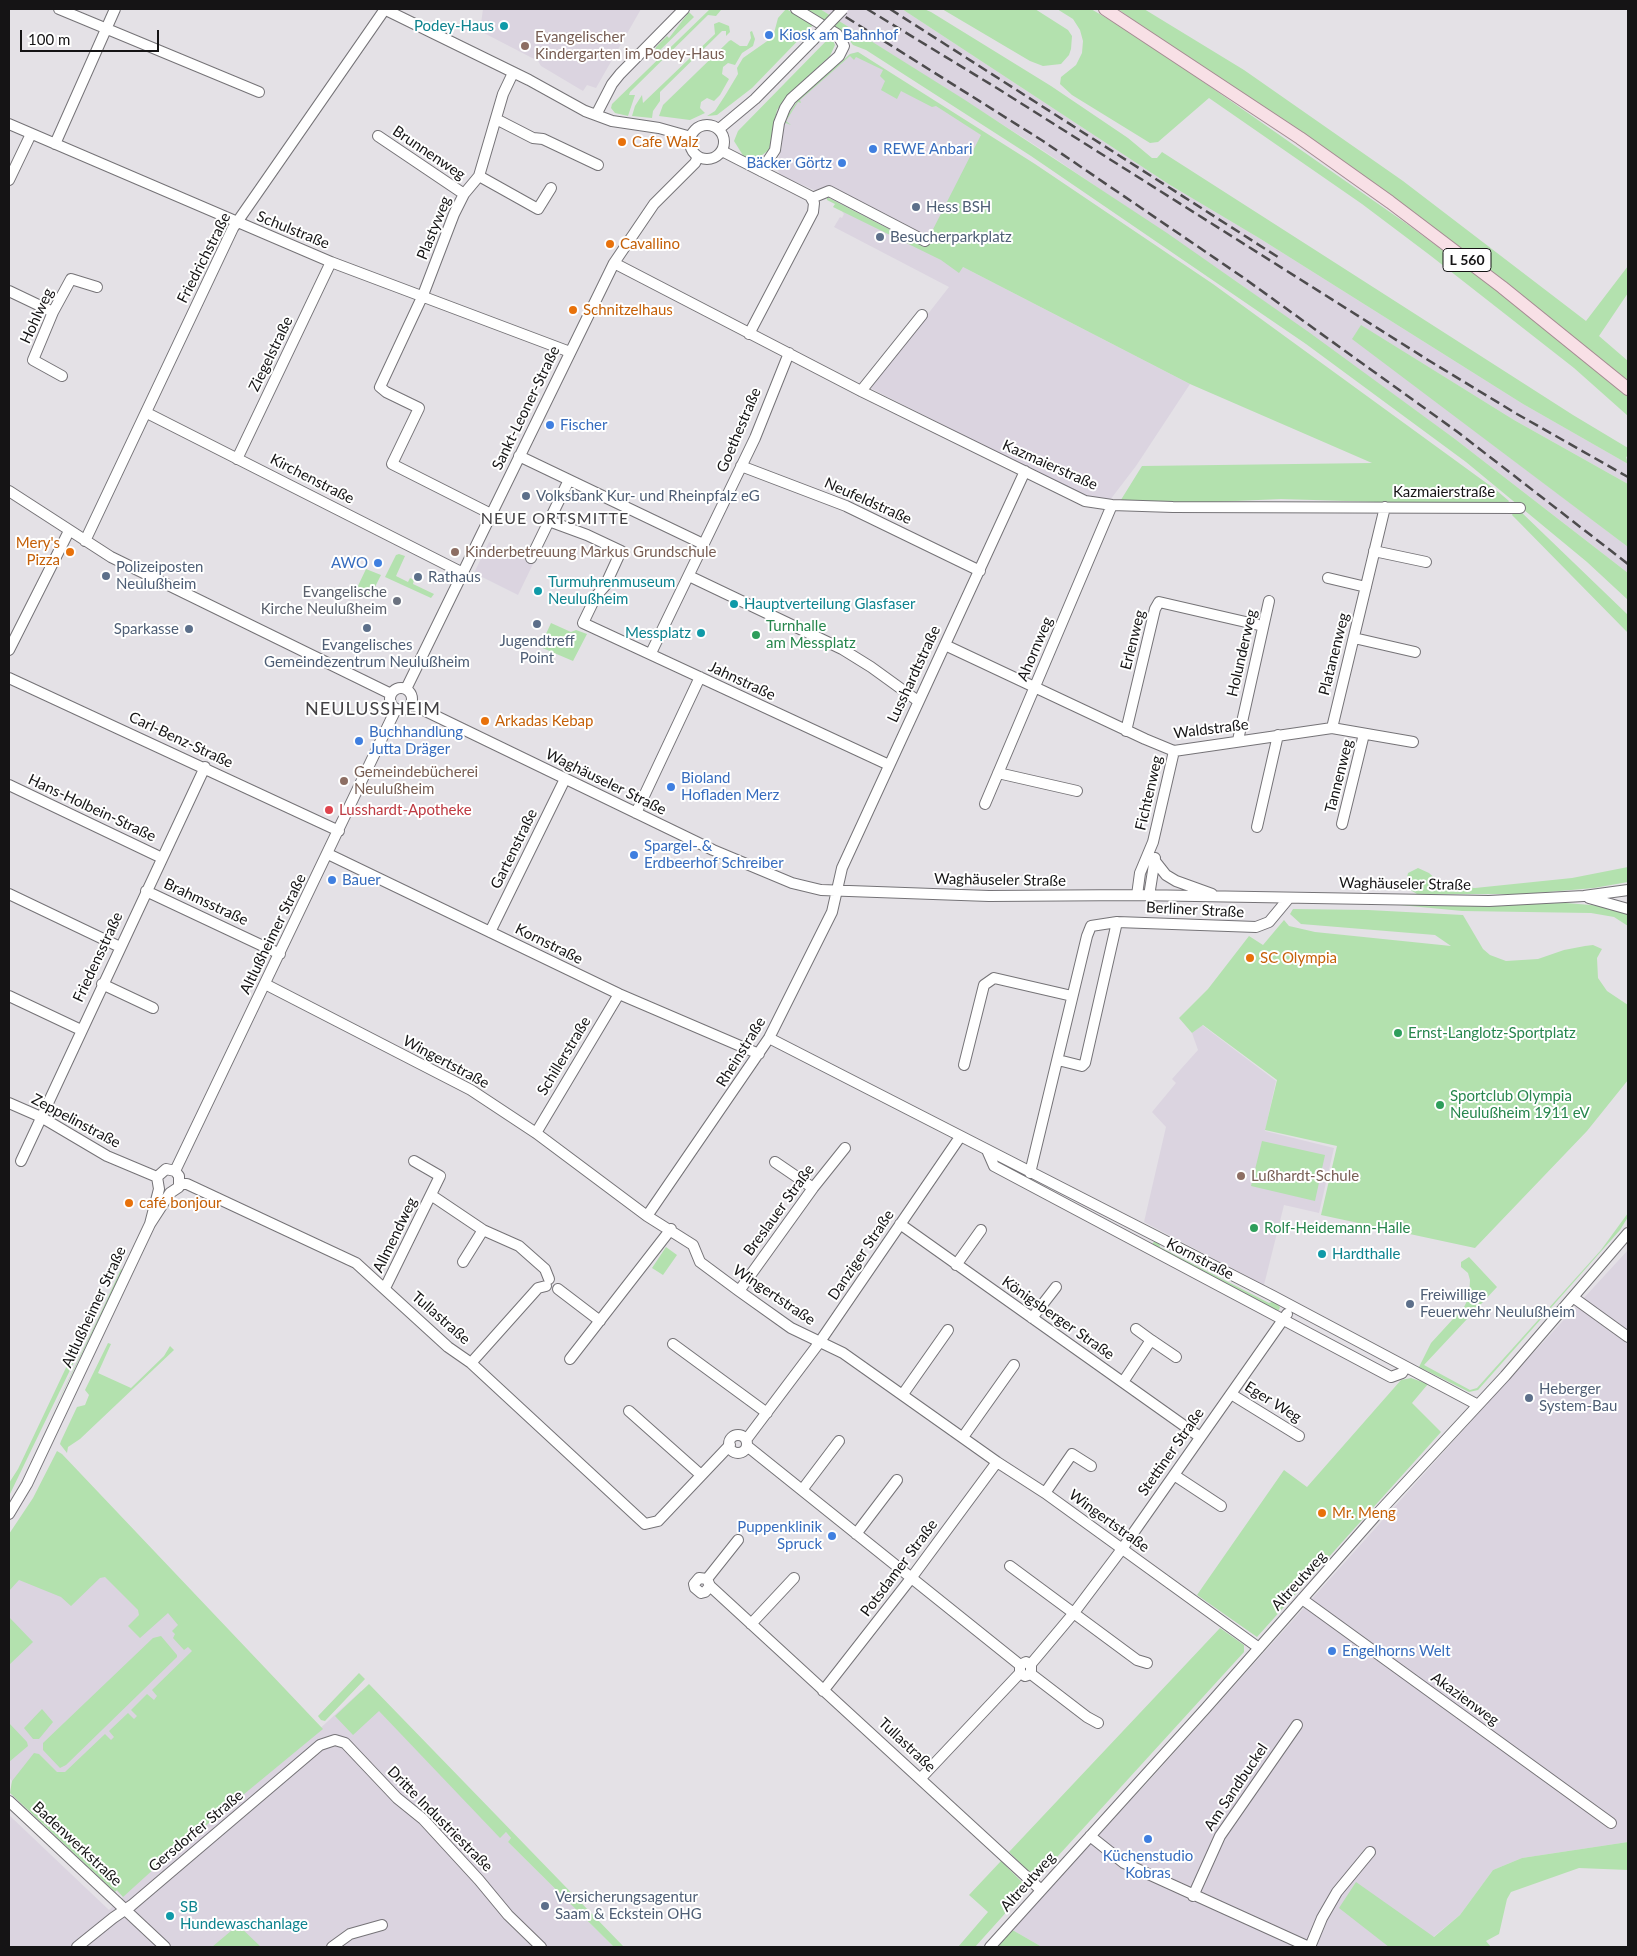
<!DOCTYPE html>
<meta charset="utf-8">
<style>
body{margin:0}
#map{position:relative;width:1637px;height:1956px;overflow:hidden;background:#e4e1e6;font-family:Lato,sans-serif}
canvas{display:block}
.frame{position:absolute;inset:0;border:10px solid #151415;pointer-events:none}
.scale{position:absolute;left:20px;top:30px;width:139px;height:22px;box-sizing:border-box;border:2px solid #151415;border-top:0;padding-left:6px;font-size:15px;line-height:18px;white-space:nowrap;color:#151415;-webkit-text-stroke:4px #fff;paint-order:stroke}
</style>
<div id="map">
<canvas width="1637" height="1956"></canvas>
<div class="frame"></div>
<div class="scale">100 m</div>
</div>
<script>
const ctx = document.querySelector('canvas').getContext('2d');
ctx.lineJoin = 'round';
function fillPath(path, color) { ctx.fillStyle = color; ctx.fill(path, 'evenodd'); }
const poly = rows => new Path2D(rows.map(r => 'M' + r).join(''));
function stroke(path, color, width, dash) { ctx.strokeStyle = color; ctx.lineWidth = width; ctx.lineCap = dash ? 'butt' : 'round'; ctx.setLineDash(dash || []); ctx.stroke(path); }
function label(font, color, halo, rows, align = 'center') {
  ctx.font = font + ' Lato,sans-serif'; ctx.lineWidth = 4; ctx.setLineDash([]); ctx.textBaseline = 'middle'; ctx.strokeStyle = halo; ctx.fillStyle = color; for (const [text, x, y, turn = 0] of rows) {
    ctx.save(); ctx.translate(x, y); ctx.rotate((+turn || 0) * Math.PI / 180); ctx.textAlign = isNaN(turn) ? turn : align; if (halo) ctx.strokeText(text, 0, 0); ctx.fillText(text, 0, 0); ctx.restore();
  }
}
fillPath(poly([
 [483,9,641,9,596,88,587,85,583,91,541,66,538,61,480,31],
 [820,9,902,9,1170,185,1259,238,1523,404,1628,464,1628,484,1514,420,1362,326,1353,338,1628,547,1628,573,1455,439,1237,282,1041,149],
 [858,52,982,135,963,267,1190,384,1136,466,1110,500,1087,498,870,388,949,287,834,227,840,217,842,218,844,214,830,197,780,175,776,166,782,147,783,122,793,105,850,54],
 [489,542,533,564,518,595,474,573],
 [1202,1025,1276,1081,1265,1131,1334,1148,1319,1213,1284,1205,1264,1285,1144,1222,1166,1127,1152,1112,1176,1083,1172,1079,1198,1050,1192,1033],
 [1628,1250,1628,1842,1522,1858,1493,1870,1460,1915,1421,1947,1042,1947,1009,1928,1147,1783,1501,1388],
 [9,1560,103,1564,175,1584,316,1732,361,1691,500,1837,506,1832,511,1838,508,1842,614,1947,9,1947,9,1815,109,1910,123,1897,10,1793,12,1781,9,1777]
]), '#dbd4e0');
fillPath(poly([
 [710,9,721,10,716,16,708,15,630,92,629,95,635,95,628,116,615,113,611,108,612,104],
 [786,9,814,24,752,88,717,115,707,116,715,111,726,94,738,74,737,68,743,58,773,37,778,18],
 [806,9,820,9,965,100,1167,233,1310,333,1455,439,1628,573,1628,600,1587,562,1466,462,1306,344,1031,156,866,50,853,45,843,32],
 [902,9,924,9,931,12,1051,86,1128,138,1152,158,1157,158,1162,152,1573,415,1628,448,1628,456,1626,457,1628,464,1523,404,1259,238,1170,185],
 [942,9,1035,9,1068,30,1072,36,1071,49,1069,55,1061,64,1043,66,1030,61],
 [1057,9,1091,9,1139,37,1407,224,1498,291,1628,396,1628,416,1574,368,1431,256,1362,204,1209,98,1158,142,1150,143,1072,95,1060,84,1061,77,1076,65,1082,53,1083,41,1080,30,1073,19],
 [1118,9,1144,9,1244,70,1403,181,1586,321,1628,266,1628,293,1599,336,1628,361,1628,382],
 [689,12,694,17,653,57,656,47,667,36,669,38],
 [719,22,729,26,730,32,726,36,726,31,722,31,660,92,660,101,653,111,652,118,632,116,635,106,642,95,643,103,715,34,714,24],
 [752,31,755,39,753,46,742,53,735,65,728,63,723,67,722,74,729,79,720,95,714,101,707,98,701,102,700,108,705,113,690,120,659,116,663,105,729,41,731,40,740,46,747,46,751,38,750,32],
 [831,36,835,45,830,56,792,91,777,110,769,150,758,158,744,157,734,141,738,131],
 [858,52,1035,164,1213,284,1496,490,1509,501,1506,506,1281,499,1190,503,1119,503,1142,466,1372,463,1190,384,963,267,959,273,941,260,833,207,835,204,827,200,827,197,924,247,981,135,936,106,932,107,901,91,897,99,881,90,885,81,880,76,883,70,856,57,854,60,850,56,800,100,801,103,798,102,786,121,791,125,783,122,798,100,850,54],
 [1361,325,1514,420,1628,484,1628,547,1352,339],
 [1519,510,1628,615,1628,633,1512,515,1514,511],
 [399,554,405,556,396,576,408,582,410,578,414,580,413,584,434,594,431,598,385,577,396,555],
 [366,569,381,575,371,595,357,588],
 [551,623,571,632,576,630,587,634,573,661,540,647],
 [1628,867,1628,882,1594,888,1525,894,1417,894,1407,888,1406,883,1408,873,1418,868,1429,873,1443,886,1475,888,1572,878],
 [1566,903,1603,906,1628,913,1628,926,1614,917,1591,913,1462,911,1400,905],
 [1293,909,1368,910,1463,915,1483,949,1490,955,1506,961,1538,959,1564,950,1585,946,1593,945,1602,949,1597,958,1598,978,1607,991,1628,1005,1628,1080,1587,1131,1475,1248,1321,1215,1337,1146,1265,1130,1277,1080,1203,1025,1192,1033,1179,1018,1208,989,1249,936,1263,945,1284,920,1289,926,1315,932,1451,946,1435,935,1301,924,1290,914],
 [1262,1141,1325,1155,1315,1201,1251,1186],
 [1628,1213,1628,1217,1620,1230,1478,1390,1469,1392,1419,1367,1431,1343,1464,1307,1469,1297,1470,1280,1468,1273,1461,1267,1461,1262,1469,1257,1497,1287,1424,1365,1470,1390,1477,1388,1601,1250],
 [1155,1240,1159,1242,1160,1247,1269,1303,1274,1301,1280,1307,1279,1310,1277,1311,1151,1246],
 [666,1247,677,1255,663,1275,652,1268],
 [121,1269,123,1270,48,1422,102,1310],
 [99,1298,104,1300,9,1496,9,1483,18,1469],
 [108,1343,111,1344,98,1373,131,1388,164,1356,170,1346,174,1350,80,1439,68,1447,67,1453,60,1444,61,1441,77,1407,85,1405,89,1395,85,1390],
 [1411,1378,1428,1384,1412,1403,1441,1432,1257,1637,1197,1595,1284,1470,1307,1487,1401,1380],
 [57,1451,62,1454,323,1729,175,1851,165,1851,158,1859,156,1867,123,1897,117,1890,115,1892,10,1793,12,1781,34,1753,39,1754,57,1772,65,1772,105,1734,111,1740,114,1737,109,1731,128,1713,134,1719,137,1716,131,1710,147,1694,154,1700,157,1696,152,1690,192,1651,188,1647,184,1650,173,1638,175,1634,172,1631,178,1625,168,1613,140,1638,128,1626,139,1615,138,1610,105,1577,100,1578,71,1606,61,1597,19,1580,9,1591,9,1534,33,1498],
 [9,1617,33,1642,9,1665],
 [1220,1628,1244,1645,1244,1652,1037,1879,1009,1852],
 [161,1636,177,1655,177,1657,66,1765,60,1768,43,1750,43,1743,153,1638],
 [359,1673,365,1679,325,1721,321,1720,318,1716],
 [369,1684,624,1947,614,1947,508,1842,511,1838,506,1832,500,1838,379,1711,353,1735,335,1716],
 [42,1709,53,1722,39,1739,33,1739,24,1728],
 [9,1723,27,1742,28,1746,9,1762],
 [1628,1842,1628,1870,1579,1868,1511,1892,1507,1899,1499,1934,1486,1941,1491,1947,1389,1947,1339,1908,1356,1882,1434,1937,1460,1915,1493,1870,1522,1858],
 [1001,1861,1028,1888,975,1947,958,1947,988,1912,969,1895],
 [238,1925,261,1947,212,1947],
 [1009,1928,1042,1947,993,1947]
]), '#b3e1ae');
const minor = poly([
 [59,9,259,92],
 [384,9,529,80,585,111,612,121,659,128,691,137],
 [596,115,612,84,620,74,684,9],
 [496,119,533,138,543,139,598,165],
 [9,124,331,262,570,352],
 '690 142a17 17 0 1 1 34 0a17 17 0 1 1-34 0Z',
 [719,129,755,99,813,40],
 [378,136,464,194],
 [55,144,115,9],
 [722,151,810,196,814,203,813,212,749,334],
 [761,171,775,150,779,123,785,108,791,99,839,56,844,46,837,34,796,9],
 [479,176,538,209,551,188],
 [9,180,31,134],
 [812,198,829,191,925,241],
 [614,263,861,391,1085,501,1112,505,1173,507,1520,508],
 [9,291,53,312],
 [62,376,33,360,53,312,71,279,97,287],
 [861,391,922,315],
 [147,413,463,573],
 [519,456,703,544],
 [237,459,331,262],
 [741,466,846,506,980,571],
 [569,480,549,521,587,535,621,551,605,586,596,596,583,623,889,765],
 [9,491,111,557,391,694],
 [491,514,392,464,419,408,386,392,380,387,423,295,454,214,464,194,479,176,503,94,513,73],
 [85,541,233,228,385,9],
 [1374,551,1426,562],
 [531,558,549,521],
 [689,576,842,649,871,667,918,701],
 [1328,578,1366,587],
 [1354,638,1415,652],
 [945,645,1145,739,1174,751,1332,728,1413,742],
 [9,650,69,531],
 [651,653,755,438,789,353],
 [9,678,339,831],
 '390 699a11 11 0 1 1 22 0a11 11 0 1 1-22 0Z',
 [406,689,614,263,654,204,695,163,698,157],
 [411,704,713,850,792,883,821,890,989,896,1137,895,1489,901,1584,896,1628,890],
 [1332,728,1385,507],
 [1126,731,1155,609,1159,602,1263,626],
 [1238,740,1269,601],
 [998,773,1077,791],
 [9,785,162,858],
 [985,804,1112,505],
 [636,813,700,677],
 [1342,824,1364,734],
 [1257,827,1278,735],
 [328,854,619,994,759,1054],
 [1155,861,1166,875,1176,881,1212,894],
 [146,891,280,954],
 [9,894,120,947],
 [1137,895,1140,873,1153,842,1174,751],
 [1149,896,1155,858],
 [1589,898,1628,909],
 [490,932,565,779],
 [102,984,153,1008],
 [265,984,471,1090,536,1133,647,1216,693,1245,700,1262,739,1291,791,1328,843,1353,997,1462,1045,1493,1259,1648],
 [9,996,81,1030],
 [769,1038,1273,1296,1478,1405],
 [1058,1060,1082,1066,1085,1063,1117,922],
 [964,1065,984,985,994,978,1072,996],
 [9,1103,41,1117,107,1156,157,1177],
 [536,1133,619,994],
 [987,1150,994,1166,1391,1377,1402,1373,1406,1367],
 [21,1161,205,767],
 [775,1162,813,1188],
 [175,1171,396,709],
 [1030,1173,1087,936,1091,926,1117,922,1256,927,1269,922,1289,898],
 [180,1184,187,1184,356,1263,448,1347,471,1363,645,1524,658,1521,730,1445],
 [431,1195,483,1230,519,1246,545,1269,549,1279],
 [647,1216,769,1038,832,912,842,868,1025,471],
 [900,1224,1200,1437],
 [463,1262,483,1230],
 [956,1265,981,1230],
 [385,1288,440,1176,414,1161],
 [558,1289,600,1321],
 [739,1291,813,1188,845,1148],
 [1574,1298,1628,1337],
 [1032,1318,1056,1287],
 [1151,1340,1176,1357],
 [673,1344,767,1413],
 [570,1359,671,1229],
 [471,1363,538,1288,546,1286],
 [1123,1382,1151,1340,1136,1329],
 [903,1394,948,1330],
 [1231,1394,1299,1436],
 [629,1411,701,1475],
 '729 1444a9 9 0 1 1 18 0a9 9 0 1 1-18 0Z',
 [963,1437,1014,1365],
 [746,1440,819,1343,960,1137],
 [747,1446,1020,1665],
 [1174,1475,1221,1506],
 [802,1490,839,1441],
 [1045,1493,1072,1454,1091,1466],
 [9,1514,27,1484,150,1224,159,1189,157,1177,166,1169,175,1171,179,1176,179,1187,170,1193,150,1224],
 [856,1534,897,1480],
 [1010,1566,1137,1660,1147,1663],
 [707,1579,738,1540],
 [710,1586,705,1592,701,1593,695,1588,694,1584,699,1578,707,1579,710,1586,1041,1890],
 [1302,1599,1611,1823],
 [751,1624,794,1578],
 [1031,1664,1073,1614,1122,1549,1287,1314],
 [1031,1674,1087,1717,1098,1723],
 [823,1691,912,1577,997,1462],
 [921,1778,1020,1673,1020,1665,1026,1662,1031,1665,1031,1674,1025,1676,1020,1673],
 [9,1801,165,1947],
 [1090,1836,1124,1863,1309,1947],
 [1193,1896,1220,1836,1297,1725],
 [77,1947,113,1918,132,1905,320,1745,335,1740,345,1743,397,1798,423,1819,479,1880,508,1915,541,1947],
 [332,1947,350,1934,382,1925],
 [990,1947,1206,1708,1378,1513,1505,1376,1628,1233],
 [1310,1947,1322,1918,1337,1892,1370,1852]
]);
const major = poly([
 [1105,9,1300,138,1390,202,1502,287,1628,389]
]);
stroke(minor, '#757377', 12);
stroke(major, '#a58b92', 14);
stroke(minor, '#fff', 10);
stroke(major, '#f8e0e6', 12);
stroke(poly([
 [833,9,1043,141,1241,276,1459,433,1628,564],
 [867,9,1000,90,1428,360,1517,414,1628,477],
 [890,9,1281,259]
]), '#4d4b4d', 2.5, [10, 5]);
const minorBridge = poly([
 [813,40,843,9]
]);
stroke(minorBridge, '#757377', 12, []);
stroke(minorBridge, '#fff', 10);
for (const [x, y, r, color] of [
 [504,26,5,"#0f9aa8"],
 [769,35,5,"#3f7fe0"],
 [525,46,5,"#8d6e63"],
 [622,142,5,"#e8710a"],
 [873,149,5,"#3f7fe0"],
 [842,163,5,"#3f7fe0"],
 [916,207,5,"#5c6f8a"],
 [880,237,5,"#5c6f8a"],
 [610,244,5,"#e8710a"],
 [573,310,5,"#e8710a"],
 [550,425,5,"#3f7fe0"],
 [526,496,5,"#5c6f8a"],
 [70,552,5,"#e8710a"],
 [455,552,5,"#8d6e63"],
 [378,563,5,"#3f7fe0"],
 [106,576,5,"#5c6f8a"],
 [418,577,5,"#5c6f8a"],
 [538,591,5,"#0f9aa8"],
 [397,601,5,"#6b7280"],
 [734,604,5,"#0f9aa8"],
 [537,624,5,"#5c6f8a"],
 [367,628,5,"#5c6f8a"],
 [189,629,5,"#5c6f8a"],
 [701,633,5,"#0f9aa8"],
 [756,635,5,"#2e9e5b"],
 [485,721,5,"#e8710a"],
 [359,741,5,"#3f7fe0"],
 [344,781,5,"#8d6e63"],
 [671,787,5,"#3f7fe0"],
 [329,810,5,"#e0444e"],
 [634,855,5,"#3f7fe0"],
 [332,880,5,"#3f7fe0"],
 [1250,958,5,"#e8710a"],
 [1398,1033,5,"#2e9e5b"],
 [1440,1105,5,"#2e9e5b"],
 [1241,1176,5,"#8d6e63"],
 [129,1203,5,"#e8710a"],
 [1254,1228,5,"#2e9e5b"],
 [1322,1254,5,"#0f9aa8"],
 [1410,1304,5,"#5c6f8a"],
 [1529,1398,5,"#5c6f8a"],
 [1322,1513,5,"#e8710a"],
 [832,1536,5,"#3f7fe0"],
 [1332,1651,5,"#3f7fe0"],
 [1148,1839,5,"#3f7fe0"],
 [545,1906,5,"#5c6f8a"],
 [170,1916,5,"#0f9aa8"]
]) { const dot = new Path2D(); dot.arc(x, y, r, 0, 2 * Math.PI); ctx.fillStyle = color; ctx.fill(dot); stroke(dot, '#fff', 2); }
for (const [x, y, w] of [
 [1467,260,48]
]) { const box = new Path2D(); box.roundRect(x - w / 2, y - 11.5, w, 23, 4); ctx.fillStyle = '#fff'; ctx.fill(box); stroke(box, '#151415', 1); }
label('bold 14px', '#151415', null, [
 ["L 560",1467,260]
]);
label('15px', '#0d838f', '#fff', [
 ["Podey-Haus",494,26,"right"],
 ["Turmuhrenmuseum",548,582],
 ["Neulußheim",548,599],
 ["Hauptverteilung Glasfaser",744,604],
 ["Messplatz",691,633,"right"],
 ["Hardthalle",1332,1254],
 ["SB",180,1907],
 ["Hundewaschanlage",180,1924]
], 'left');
label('15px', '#366cbe', '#fff', [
 ["Kiosk am Bahnhof",779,35],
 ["REWE Anbari",883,149],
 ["Bäcker Görtz",832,163,"right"],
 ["Fischer",560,425],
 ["AWO",368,563,"right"],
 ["Buchhandlung",369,732],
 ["Jutta Dräger",369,749],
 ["Bioland",681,778],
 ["Hofladen Merz",681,795],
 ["Spargel- &",644,846],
 ["Erdbeerhof Schreiber",644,863],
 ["Bauer",342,880],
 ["Puppenklinik",822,1527,"right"],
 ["Spruck",822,1544,"right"],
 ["Engelhorns Welt",1342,1651],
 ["Küchenstudio",1148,1856,"center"],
 ["Kobras",1148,1873,"center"]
], 'left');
label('15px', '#785e54', '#fff', [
 ["Evangelischer",535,37],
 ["Kindergarten im Podey-Haus",535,54],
 ["Kinderbetreuung Markus Grundschule",465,552],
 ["Gemeindebücherei",354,772],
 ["Neulußheim",354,789],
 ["Lußhardt-Schule",1251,1176]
], 'left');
label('15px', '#c56008', '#fff', [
 ["Cafe Walz",632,142],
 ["Cavallino",620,244],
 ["Schnitzelhaus",583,310],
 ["Mery's",60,543,"right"],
 ["Pizza",60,560,"right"],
 ["Arkadas Kebap",495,721],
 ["SC Olympia",1260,958],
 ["café bonjour",139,1203],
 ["Mr. Meng",1332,1513]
], 'left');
label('15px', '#151415', '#fff', [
 ["Brunnenweg",429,153,34],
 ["Plastyweg",434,228,-68],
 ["Schulstraße",293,230,22],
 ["Friedrichstraße",204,258,-63],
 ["Hohlweg",37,316,-65],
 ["Ziegelstraße",271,354,-64],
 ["Sankt-Leoner-Straße",526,408,-64],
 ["Goethestraße",739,430,-67],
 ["Kazmaierstraße",1050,465,24],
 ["Kirchenstraße",312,479,27],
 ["Kazmaierstraße",1444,492],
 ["Neufeldstraße",868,501,24],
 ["Erlenweg",1133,640,-76],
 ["Ahornweg",1035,649,-67],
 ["Holunderweg",1242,653,-77],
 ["Platanenweg",1334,654,-76],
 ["Lusshardtstraße",914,674,-65],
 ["Jahnstraße",742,681,25],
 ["Waldstraße",1211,729,-7],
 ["Carl-Benz-Straße",181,740,25],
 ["Tannenweg",1339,776,-76],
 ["Waghäuseler Straße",606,782,26],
 ["Fichtenweg",1149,793,-77],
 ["Hans-Holbein-Straße",92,808,25],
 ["Gartenstraße",514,849,-64],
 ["Waghäuseler Straße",1000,880,1],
 ["Waghäuseler Straße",1405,884,1],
 ["Brahmsstraße",206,902,25],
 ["Berliner Straße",1195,910,3],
 ["Altlußheimer Straße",273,934,-64],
 ["Kornstraße",549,944,26],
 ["Friedensstraße",98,957,-65],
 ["Rheinstraße",741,1052,-58],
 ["Schillerstraße",564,1056,-59],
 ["Wingertstraße",446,1062,28],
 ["Zeppelinstraße",76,1121,28],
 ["Breslauer Straße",779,1210,-54],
 ["Allmendweg",395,1235,-64],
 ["Danziger Straße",861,1255,-56],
 ["Kornstraße",1200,1259,27],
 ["Wingertstraße",774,1295,34],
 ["Altlußheimer Straße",94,1307,-65],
 ["Tullastraße",441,1318,41],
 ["Königsberger Straße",1058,1318,35],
 ["Eger Weg",1273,1402,32],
 ["Stettiner Straße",1171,1452,-55],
 ["Wingertstraße",1109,1521,36],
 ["Potsdamer Straße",899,1568,-53],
 ["Altreutweg",1299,1581,-48],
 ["Akazienweg",1465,1699,36],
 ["Tullastraße",907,1745,43],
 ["Am Sandbuckel",1236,1787,-56],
 ["Dritte Industriestraße",440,1819,45],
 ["Gersdorfer Straße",196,1831,-40],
 ["Badenwerkstraße",77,1844,43],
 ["Altreutweg",1028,1882,-48]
]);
label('15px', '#4e5e75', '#fff', [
 ["Hess BSH",926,207],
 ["Besucherparkplatz",890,237],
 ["Volksbank Kur- und Rheinpfalz eG",536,496],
 ["Polizeiposten",116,567],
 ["Neulußheim",116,584],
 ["Rathaus",428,577],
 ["Sparkasse",179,629,"right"],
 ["Jugendtreff",537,641,"center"],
 ["Point",537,658,"center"],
 ["Evangelisches",367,645,"center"],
 ["Gemeindezentrum Neulußheim",367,662,"center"],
 ["Freiwillige",1420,1295],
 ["Feuerwehr Neulußheim",1420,1312],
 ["Heberger",1539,1389],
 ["System-Bau",1539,1406],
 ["Versicherungsagentur",555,1897],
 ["Saam & Eckstein OHG",555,1914]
], 'left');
label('15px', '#5b616d', '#fff', [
 ["Evangelische",387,592],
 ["Kirche Neulußheim",387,609]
], 'right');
label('15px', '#27864d', '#fff', [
 ["Turnhalle",766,626],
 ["am Messplatz",766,643],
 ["Ernst-Langlotz-Sportplatz",1408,1033],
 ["Sportclub Olympia",1450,1096],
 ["Neulußheim 1911 eV",1450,1113],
 ["Rolf-Heidemann-Halle",1264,1228]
], 'left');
label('15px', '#be3a42', '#fff', [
 ["Lusshardt-Apotheke",339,810]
], 'left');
ctx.letterSpacing = '1px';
label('16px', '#434144', '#fff', [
 ["NEUE ORTSMITTE",555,519]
]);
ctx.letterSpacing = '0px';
ctx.letterSpacing = '1px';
label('18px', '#434144', '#fff', [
 ["NEULUSSHEIM",373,709]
]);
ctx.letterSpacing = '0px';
</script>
